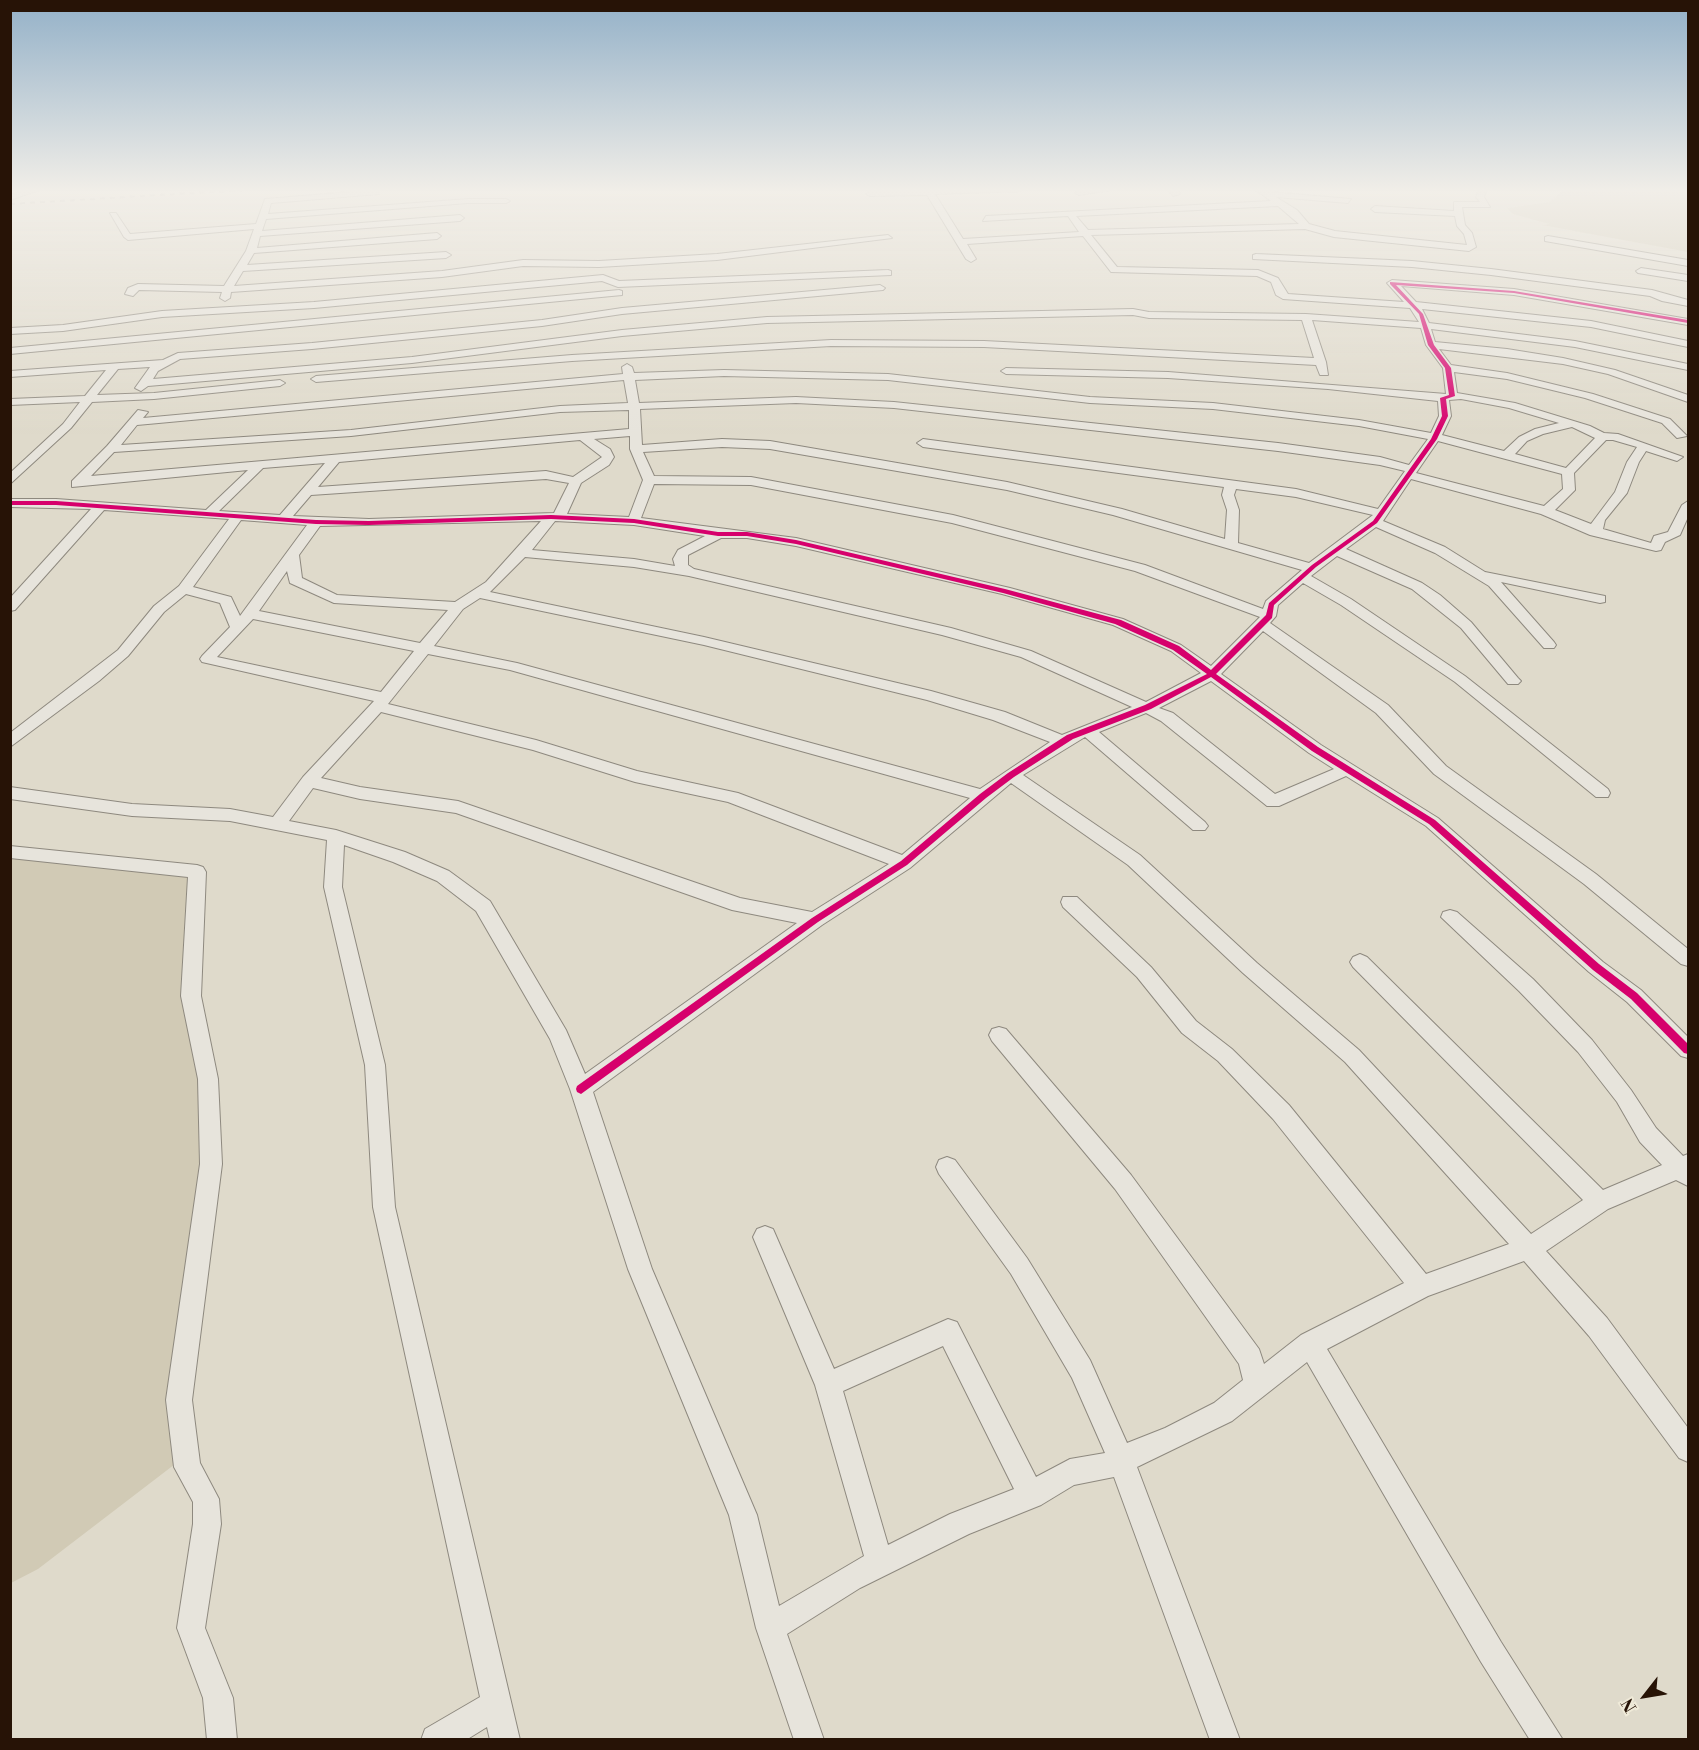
<!DOCTYPE html>
<style>
body{margin:0}
#map{position:relative;width:1699px;height:1750px;overflow:hidden;background:#dfdacb;font-family:"Libre Bodoni",serif}
canvas{display:block}
.frame{position:absolute;inset:0;border:12px solid #271306;pointer-events:none}
.north{position:absolute;left:1615px;top:1666px;width:60px;height:60px;-webkit-text-stroke:4px #efead8;paint-order:stroke;rotate:239deg;font-size:16px;font-weight:700;line-height:24px;text-align:center;color:#271306}
.north::after{content:'';display:block;margin:auto;width:21px;height:27px;background:#271306;clip-path:polygon(50% 0,100% 100%,50% 72%,0 100%)}
</style>
<div id="map">
<canvas width="1699" height="1750"></canvas>
<div class="frame"></div>
<div class="north">N</div>
</div>
<script>
const ctx = document.querySelector('canvas').getContext('2d');
ctx.lineJoin = 'round';
function fillPath(path, color) { ctx.fillStyle = color; ctx.fill(path, 'evenodd'); }
const poly = rows => new Path2D(rows.map(r => 'M' + r).join(''));
function stroke(path, color, width, dash) { ctx.strokeStyle = color; ctx.lineWidth = width; ctx.lineCap = dash ? 'butt' : 'round'; ctx.setLineDash(dash || []); ctx.stroke(path); }
fillPath(poly([
 [1565,189,1688,189,1688,252,1542,225,1549,224,1513,214,1507,208,1550,202],
 [11,851,195,873,198,1009,215,1188,183,1415,196,1448,38,1569,11,1583]
]), '#d1cab5');
const minor = poly([
 [30,189,42,189,10,200,10,195,30,189],
 [924,189,1024,189,1020,191,935,194,963,239,1079,232,1068,216,983,221,986,216,1271,201,1254,189,1264,189,1269,192,1351,199,1348,203,1276,197,1297,210,1309,224,1335,231,1467,245,1464,234,1457,226,1455,216,1375,212,1371,209,1375,206,1454,211,1454,202,1480,202,1476,197,1479,189,1487,189,1484,197,1490,207,1462,207,1465,225,1472,233,1476,247,1469,251,1334,237,1305,229,1091,235,1117,267,1258,270,1278,278,1288,294,1404,302,1387,283,1392,280,1514,289,1688,319,1688,325,1514,295,1401,286,1416,302,1591,321,1688,341,1688,347,1591,327,1422,309,1429,323,1575,341,1688,364,1688,370,1575,347,1431,329,1435,342,1507,349,1563,358,1615,370,1688,395,1688,402,1608,374,1563,364,1439,349,1451,365,1507,373,1593,394,1670,419,1687,436,1677,438,1662,423,1585,398,1507,379,1454,372,1457,393,1515,403,1590,426,1604,433,1618,434,1683,457,1677,461,1646,451,1639,462,1627,493,1605,520,1603,529,1651,543,1654,536,1668,532,1682,505,1688,501,1688,517,1680,535,1665,542,1661,550,1656,551,1590,535,1541,514,1411,479,1383,521,1445,547,1485,572,1605,596,1605,602,1600,603,1501,582,1554,642,1556,645,1554,648,1544,648,1489,586,1435,553,1376,527,1346,549,1422,583,1440,595,1471,622,1518,678,1521,681,1518,684,1508,684,1461,628,1412,589,1337,556,1311,576,1351,599,1465,676,1608,789,1610,793,1608,797,1596,797,1455,682,1341,605,1303,583,1278,605,1276,616,1270,623,1388,705,1446,766,1596,874,1688,949,1688,966,1681,964,1584,884,1434,774,1376,713,1263,631,1221,674,1321,745,1438,818,1603,962,1641,990,1688,1037,1688,1058,1681,1056,1627,1002,1589,972,1426,826,1346,776,1279,806,1267,806,1161,721,1146,713,1099,732,1205,822,1208,826,1205,830,1193,830,1085,737,1023,775,1140,855,1257,963,1359,1050,1531,1234,1583,1200,1353,967,1350,962,1353,957,1360,954,1367,957,1603,1190,1662,1165,1640,1142,1617,1102,1578,1052,1519,991,1441,917,1443,912,1450,910,1457,912,1533,979,1592,1040,1631,1090,1656,1128,1683,1156,1688,1154,1688,1186,1676,1180,1608,1209,1546,1251,1607,1318,1688,1428,1688,1462,1679,1458,1589,1336,1524,1261,1428,1296,1327,1349,1501,1642,1563,1740,1530,1740,1481,1662,1307,1362,1232,1421,1137,1467,1240,1740,1210,1740,1114,1477,1074,1485,1041,1505,969,1534,860,1588,787,1634,824,1740,794,1740,756,1628,729,1515,628,1269,570,1089,550,1039,476,911,437,881,393,862,344,845,342,887,385,1065,395,1207,520,1740,490,1740,487,1727,466,1740,421,1740,425,1729,480,1697,373,1207,365,1065,324,887,327,840,230,821,132,816,10,799,10,787,132,804,230,809,273,817,303,777,374,701,202,662,200,659,202,656,230,627,220,603,186,594,164,612,128,656,99,681,10,747,10,733,118,650,154,606,179,586,229,519,104,510,15,610,10,611,10,598,91,509,10,507,10,499,56,499,206,510,248,470,72,487,72,481,107,446,138,410,148,412,143,418,623,374,622,367,627,364,632,367,634,373,724,370,888,374,1090,397,1213,403,1359,420,1431,433,1439,416,1438,401,1328,389,1168,378,1006,374,1001,371,1006,368,1168,372,1446,394,1443,368,1426,345,1421,328,1312,320,1326,362,1328,375,1320,375,1316,365,984,347,831,346,572,361,316,382,311,379,316,376,572,355,831,340,984,341,1314,358,1302,320,1149,318,1133,315,767,323,622,336,412,363,148,386,141,391,135,388,150,367,118,369,97,395,154,393,280,380,285,383,280,386,154,399,92,402,71,428,10,484,10,473,63,424,80,402,10,405,10,399,85,396,106,370,10,377,10,371,163,360,178,353,312,343,542,320,622,308,880,285,885,288,883,290,622,314,542,326,312,349,180,359,158,371,153,379,412,357,622,330,767,317,1133,309,1149,312,1306,314,1419,322,1410,308,1283,299,1276,295,1271,282,1257,276,1111,272,1083,236,967,244,976,259,971,262,966,259,927,195,870,196,866,194,870,192,924,189],
 [1278,206,1299,224,1088,230,1076,216,1278,206],
 [724,376,888,380,1090,403,1213,409,1359,426,1428,439,1409,465,1380,457,1278,443,894,402,796,397,639,403,635,380,724,376],
 [624,380,628,403,560,406,351,430,121,445,137,425,624,380],
 [1461,399,1509,408,1559,423,1535,429,1519,437,1504,451,1442,435,1451,416,1449,400,1461,399],
 [796,403,894,408,1278,451,1380,465,1405,471,1378,509,1296,489,923,439,917,443,923,447,1224,487,1222,495,1227,510,1225,539,1122,509,1007,482,770,441,722,439,642,445,640,409,796,403],
 [629,410,629,429,91,476,114,452,351,436,560,412,629,410],
 [1572,427,1595,438,1566,468,1515,454,1527,441,1543,434,1572,427],
 [630,436,630,449,643,480,629,517,567,514,581,483,609,465,614,457,610,449,594,439,630,436],
 [580,440,602,457,573,477,546,471,318,487,339,462,580,440],
 [1606,440,1613,440,1637,447,1627,462,1615,492,1591,524,1555,510,1575,490,1574,473,1606,440],
 [1438,441,1562,474,1563,489,1544,506,1416,473,1438,441],
 [722,447,770,449,1007,490,1113,515,1302,570,1266,601,1263,609,1145,565,953,515,751,477,654,476,643,452,722,447],
 [325,463,280,515,219,511,263,468,325,463],
 [546,479,569,483,554,513,369,519,293,516,311,495,546,479],
 [654,484,751,485,952,523,1135,571,1260,617,1211,666,1181,645,1123,619,1010,588,796,538,641,518,654,484],
 [1236,489,1296,497,1373,515,1309,563,1238,543,1239,510,1234,495,1236,489],
 [241,520,307,525,240,616,231,597,193,587,241,520],
 [541,521,486,582,455,602,337,595,302,578,299,555,320,526,541,521],
 [555,521,634,525,705,536,678,550,673,559,675,566,634,559,532,550,555,521],
 [721,538,747,538,796,546,1002,594,1113,625,1171,651,1201,673,1146,702,1031,651,951,628,694,569,688,565,688,555,721,538],
 [525,557,634,567,689,576,942,635,1021,657,1132,707,1062,735,1005,712,931,691,704,637,490,592,525,557],
 [287,571,290,583,334,603,448,610,420,643,259,611,287,571],
 [480,598,704,645,927,700,993,720,1050,742,980,789,517,663,434,646,463,609,480,598],
 [253,619,414,651,381,692,217,657,253,619],
 [428,654,510,670,970,798,902,855,738,793,637,771,536,740,388,704,428,654],
 [1211,681,1309,753,1334,769,1275,794,1173,713,1159,708,1211,681],
 [381,712,533,750,635,782,728,802,889,864,812,912,740,898,458,801,360,787,321,778,381,712],
 [1011,783,1128,865,1243,973,1345,1062,1509,1244,1426,1274,1289,1105,1232,1049,1196,1021,1151,967,1077,897,1063,897,1061,902,1063,907,1137,977,1182,1033,1218,1061,1273,1119,1404,1283,1301,1335,1264,1364,1259,1349,1131,1175,1006,1029,999,1027,992,1029,989,1035,992,1041,1115,1189,1239,1364,1243,1380,1214,1403,1165,1428,1127,1443,1090,1360,1027,1258,955,1160,947,1157,939,1160,936,1167,939,1174,1011,1274,1072,1378,1105,1453,1070,1459,1036,1477,957,1322,948,1319,834,1369,773,1229,765,1226,757,1229,753,1237,815,1385,864,1556,779,1606,757,1515,652,1269,593,1092,822,925,910,868,1011,783],
 [313,788,360,799,456,813,732,910,797,923,585,1074,566,1030,490,901,449,871,405,852,336,830,289,821,313,788],
 [943,1346,1014,1489,950,1514,888,1545,843,1391,943,1346],
 [1092,189,1116,189,1079,195,1075,193,1092,189],
 [1168,189,1176,189,1180,194,1173,196,1168,189],
 [376,190,379,194,271,203,268,214,468,199,506,199,510,201,506,203,468,203,266,219,262,231,460,215,464,218,460,221,260,236,257,248,437,233,441,236,437,239,254,253,247,265,446,252,451,255,446,258,243,271,234,286,442,271,523,260,599,261,717,254,888,235,892,238,717,260,599,267,523,266,442,277,231,292,230,298,225,301,220,298,222,292,139,290,133,296,125,294,128,288,138,284,224,286,246,251,254,229,128,240,124,237,110,213,116,213,130,234,256,224,265,199,376,190],
 [1548,236,1688,260,1688,266,1545,241,1545,237,1548,236],
 [1256,254,1412,261,1491,269,1652,290,1688,300,1688,306,1662,301,1650,296,1491,275,1412,267,1253,259,1253,255,1256,254],
 [1641,268,1688,275,1688,281,1638,273,1636,271,1641,268],
 [888,270,891,271,891,275,618,287,602,281,314,308,162,317,63,331,10,334,10,328,63,325,162,311,314,302,603,275,619,281,888,270],
 [619,290,622,291,622,295,10,354,10,348,619,290],
 [10,846,197,865,203,867,206,872,201,996,218,1079,222,1164,192,1400,200,1463,219,1499,221,1524,205,1628,233,1698,237,1740,207,1740,203,1698,177,1628,193,1524,193,1502,174,1467,166,1400,200,1164,198,1079,181,996,188,877,10,858,10,846]
]);
stroke(minor, '#8e897f', 2);
fillPath(minor, '#e7e4dc');
stroke(poly([
 [10,204,260,189]
]), '#a19d96', 2, [5, 5]);
fillPath(poly([
 [1390,282,1514,291,1688,320,1688,323,1514,293,1396,285,1423,314,1434,345,1451,368,1455,396,1446,399,1448,416,1437,439,1377,523,1316,567,1274,605,1272,618,1216,674,1318,747,1435,820,1599,964,1637,993,1688,1044,1688,1054,1684,1053,1631,999,1593,970,1429,824,1312,751,1211,677,1151,709,1073,739,1014,777,986,798,907,865,818,922,581,1094,577,1092,576,1089,577,1086,812,918,901,861,980,794,1008,773,1067,735,1145,705,1207,674,1173,650,1115,624,1003,593,796,544,747,536,718,536,634,523,551,519,369,525,316,524,56,505,10,505,10,501,56,501,316,520,369,521,551,515,634,519,718,532,747,532,796,540,1005,589,1121,620,1179,646,1211,670,1266,615,1269,603,1312,565,1373,521,1431,439,1442,416,1440,398,1449,395,1445,368,1428,345,1419,314,1390,284,1390,282]
]), '#d6006c');
const sky = ctx.createLinearGradient(0, 0, 0, 434);
sky.addColorStop(0, '#94b1c8');
sky.addColorStop(0.44, '#f1eee8');
sky.addColorStop(1, '#f1eee800');
ctx.fillStyle = sky;
ctx.fillRect(0, 0, 1699, 434);
</script>
